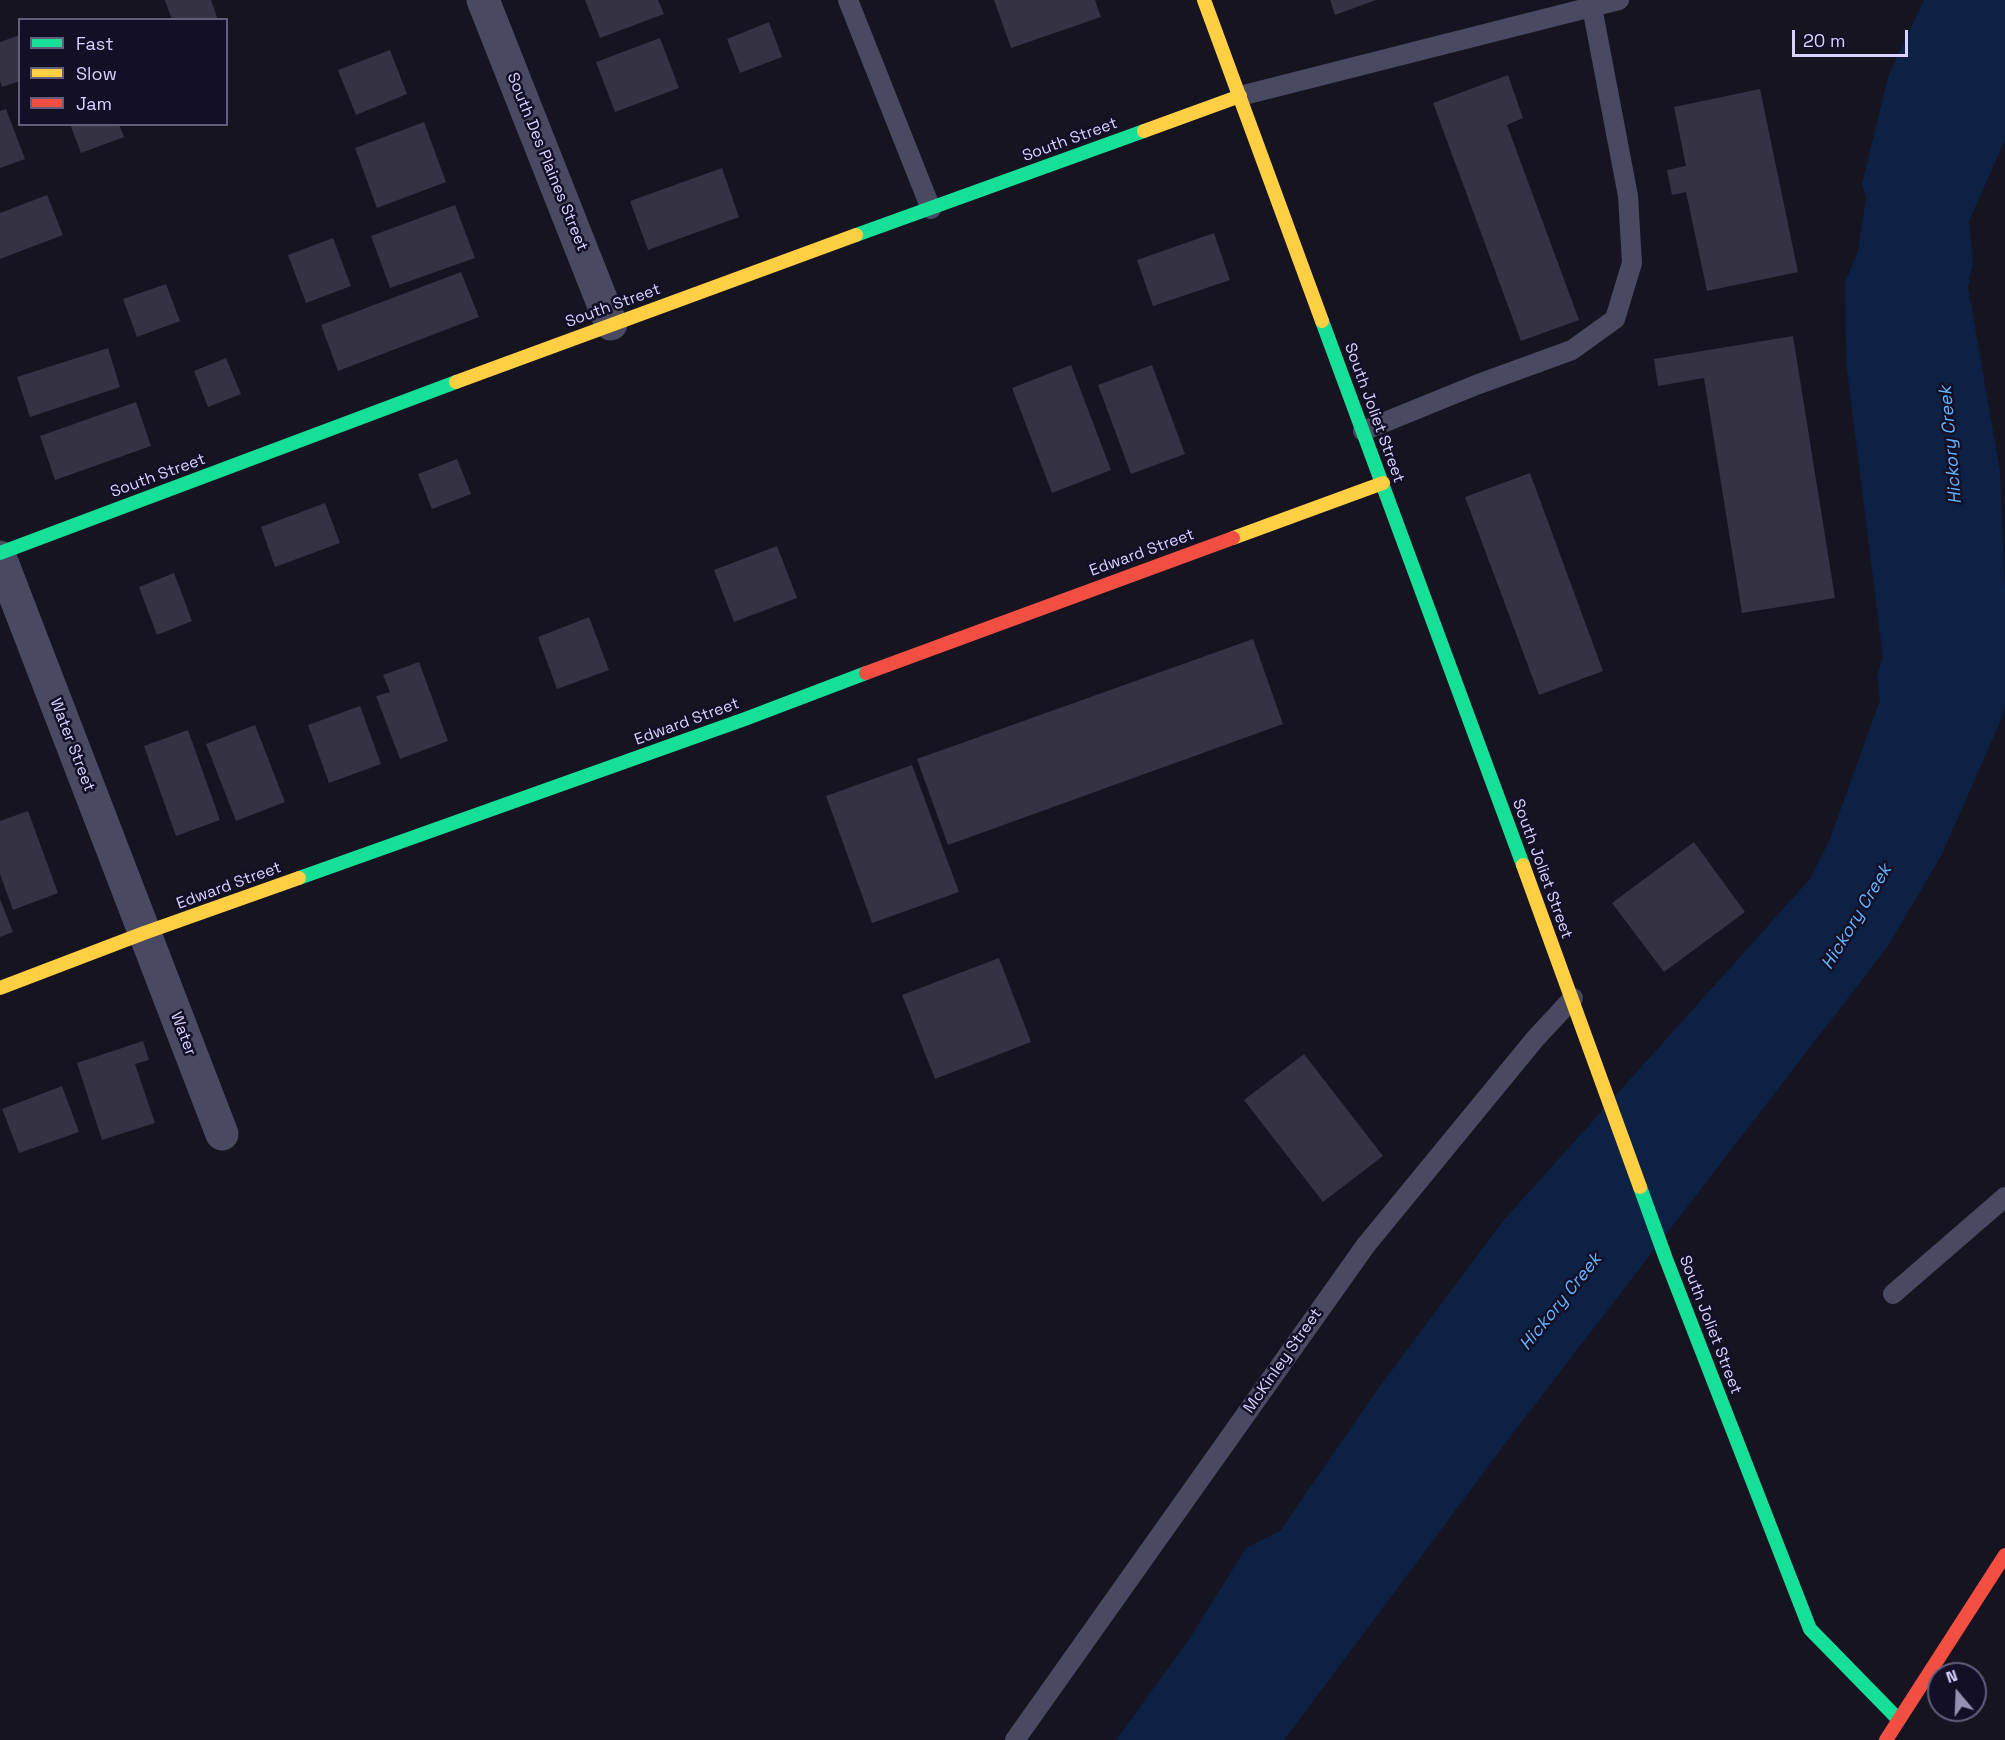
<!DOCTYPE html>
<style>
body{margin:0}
#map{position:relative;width:2005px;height:1740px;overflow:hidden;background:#161421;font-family:"Space Grotesk",sans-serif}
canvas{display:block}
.legend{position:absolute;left:18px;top:18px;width:210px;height:108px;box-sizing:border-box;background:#130f26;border:2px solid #625e7d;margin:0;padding:8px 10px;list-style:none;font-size:18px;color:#d9d4ff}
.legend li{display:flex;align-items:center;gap:12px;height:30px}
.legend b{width:30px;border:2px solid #625e7d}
.north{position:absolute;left:1927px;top:1662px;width:60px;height:60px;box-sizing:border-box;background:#130f26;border:2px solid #625e7d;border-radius:50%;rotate:341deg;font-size:16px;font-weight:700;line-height:24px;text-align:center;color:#d9d4ff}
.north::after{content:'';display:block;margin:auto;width:21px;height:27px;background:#9591b1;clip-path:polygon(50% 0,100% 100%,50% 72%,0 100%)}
.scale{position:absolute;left:1792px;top:30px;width:116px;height:27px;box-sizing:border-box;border:3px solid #d9d4ff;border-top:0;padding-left:8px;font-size:18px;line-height:21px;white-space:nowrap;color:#d9d4ff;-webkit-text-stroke:4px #130f26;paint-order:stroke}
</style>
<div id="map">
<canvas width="2005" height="1740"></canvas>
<ul class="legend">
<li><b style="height:8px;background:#16e098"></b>Fast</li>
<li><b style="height:8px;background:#ffcf43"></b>Slow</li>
<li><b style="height:8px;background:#f24e42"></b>Jam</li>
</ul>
<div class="north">N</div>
<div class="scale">20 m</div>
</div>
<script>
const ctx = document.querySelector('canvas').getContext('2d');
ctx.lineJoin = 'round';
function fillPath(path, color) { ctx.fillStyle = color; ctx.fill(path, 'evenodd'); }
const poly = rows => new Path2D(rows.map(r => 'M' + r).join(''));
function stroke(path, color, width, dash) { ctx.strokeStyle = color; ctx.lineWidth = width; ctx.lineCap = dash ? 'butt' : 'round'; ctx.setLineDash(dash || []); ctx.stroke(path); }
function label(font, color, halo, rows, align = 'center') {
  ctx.font = font + ' "Space Grotesk",sans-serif'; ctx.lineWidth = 5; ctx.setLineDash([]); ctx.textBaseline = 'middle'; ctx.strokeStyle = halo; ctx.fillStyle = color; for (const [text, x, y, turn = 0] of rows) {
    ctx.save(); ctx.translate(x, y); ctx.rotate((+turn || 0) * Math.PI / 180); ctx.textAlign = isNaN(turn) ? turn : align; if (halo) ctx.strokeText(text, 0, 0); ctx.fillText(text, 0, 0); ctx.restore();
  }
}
fillPath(poly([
 [1924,0,2005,0,2005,140,1969,221,1973,262,1968,287,2000,471,2005,591,2005,704,2002,718,1941,856,1888,946,1516,1429,1284,1740,1116,1740,1190,1638,1246,1548,1280,1531,1378,1389,1503,1221,1810,879,1830,839,1880,700,1877,677,1883,657,1846,362,1845,283,1858,251,1866,197,1862,184,1889,74]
]), '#0d2144');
fillPath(poly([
 [165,0,211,0,218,20,172,20],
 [585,0,658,0,664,14,600,38],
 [994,0,1095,0,1101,17,1011,48],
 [1330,0,1376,0,1335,15],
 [769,22,782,57,740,73,727,39],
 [20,35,20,81,2,87,0,81,0,42],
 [660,38,679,88,615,112,596,62],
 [390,50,407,94,356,115,338,70],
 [1508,75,1523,118,1507,125,1579,320,1521,341,1433,103],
 [1760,89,1798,272,1707,291,1686,192,1672,195,1667,170,1686,166,1674,107],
 [6,109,25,159,0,168,0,111],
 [424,122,446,182,377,208,355,148],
 [70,124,119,124,124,137,81,153],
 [722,168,739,217,648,250,630,201],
 [47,195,63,235,0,259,0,213],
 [455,205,475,258,390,288,371,236],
 [1214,233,1230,280,1153,306,1137,260],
 [333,238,351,286,306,303,288,255],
 [461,272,479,317,338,371,321,325],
 [166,284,180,321,137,337,123,299],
 [1793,336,1835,598,1742,613,1704,378,1658,386,1654,359],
 [108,348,120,387,30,417,17,377],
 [226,358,241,394,208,407,194,371],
 [1071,365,1111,470,1052,493,1012,388],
 [1152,365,1185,454,1131,474,1098,385],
 [136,402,151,446,55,480,40,436],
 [457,459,471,494,432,509,418,474],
 [1530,473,1603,671,1539,695,1465,497],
 [325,503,340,543,275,567,261,527],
 [777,546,797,598,734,622,714,570],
 [174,573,192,621,157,635,139,587],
 [589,617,609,670,557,689,538,637],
 [1253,639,1283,724,948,845,917,759],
 [419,662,448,741,400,759,376,696,390,692,383,675],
 [360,706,381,764,329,783,308,725],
 [255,725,285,802,236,821,206,744],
 [188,730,220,820,176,836,144,746],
 [912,765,959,892,872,923,826,796],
 [28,811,58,893,13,910,0,874,0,821],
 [1694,842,1745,912,1664,972,1612,903],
 [0,899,13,932,0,937],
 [999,958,1031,1042,935,1079,902,995],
 [143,1041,149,1060,135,1064,155,1123,102,1140,77,1063],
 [1304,1054,1383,1156,1323,1202,1244,1100],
 [62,1086,79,1132,19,1153,2,1109]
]), '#343243');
stroke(poly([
 [848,0,931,209],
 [1240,96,1619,0],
 [1363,431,1476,385,1572,350,1615,319,1632,263,1628,196,1592,7],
 [1893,1294,2005,1197],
 [1015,1740,1366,1245,1535,1039,1573,998]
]), '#4a4962', 20);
stroke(poly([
 [483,0,611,324],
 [0,557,222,1134]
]), '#4a4962', 33);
stroke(poly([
 [856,235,1144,131],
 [1322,321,1523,865],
 [0,553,456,382],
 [299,878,745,719,866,673],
 [1640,1187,1666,1259,1810,1629,1898,1719]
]), '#16e098', 14);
stroke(poly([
 [1204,0,1322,321],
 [1144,131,1240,96],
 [456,382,856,235],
 [1233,538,1383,483],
 [1523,865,1640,1187],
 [0,988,144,933,299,878]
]), '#ffcf43', 14);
stroke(poly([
 [866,673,1233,538],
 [1886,1740,2005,1555]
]), '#f24e42', 14);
label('16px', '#d9d4ff', '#130f26', [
 ["South Street",1070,140,-20],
 ["South Des Plaines Street",547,162,68],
 ["South Street",613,306,-20],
 ["South Joliet Street",1374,413,70],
 ["South Street",158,476,-20],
 ["Edward Street",1142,553,-20],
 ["Edward Street",687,722,-20],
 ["Water Street",72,745,69],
 ["South Joliet Street",1542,869,70],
 ["Edward Street",229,886,-20],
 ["Water",183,1034,69],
 ["South Joliet Street",1710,1325,69],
 ["McKinley Street",1283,1361,-55]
]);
label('italic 18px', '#62b6ff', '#130f26', [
 ["Hickory Creek",1951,445,-95],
 ["Hickory Creek",1857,917,-59],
 ["Hickory Creek",1561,1302,-51]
]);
</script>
